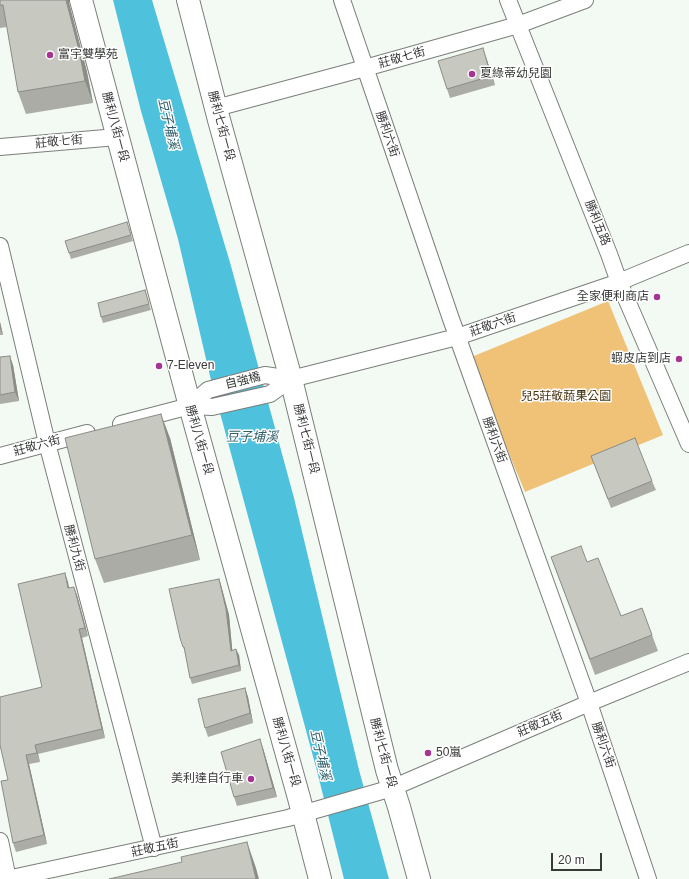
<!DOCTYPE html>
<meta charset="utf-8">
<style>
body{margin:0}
#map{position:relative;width:689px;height:879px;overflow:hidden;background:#f3f9f3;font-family:Arial,sans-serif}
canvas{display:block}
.scale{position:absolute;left:551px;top:853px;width:51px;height:18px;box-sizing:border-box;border:2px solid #373a37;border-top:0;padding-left:5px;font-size:12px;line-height:14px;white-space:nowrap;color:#373a37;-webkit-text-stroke:3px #fff;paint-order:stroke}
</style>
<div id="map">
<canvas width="689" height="879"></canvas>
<div class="scale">20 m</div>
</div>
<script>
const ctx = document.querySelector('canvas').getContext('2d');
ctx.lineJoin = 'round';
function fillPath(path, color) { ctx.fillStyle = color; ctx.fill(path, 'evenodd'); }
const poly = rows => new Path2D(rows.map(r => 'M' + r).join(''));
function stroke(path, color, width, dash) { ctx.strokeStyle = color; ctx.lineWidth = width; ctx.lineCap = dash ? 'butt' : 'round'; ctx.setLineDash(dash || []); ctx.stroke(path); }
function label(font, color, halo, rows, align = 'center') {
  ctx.font = font + ' Arial,"Noto Sans TC",sans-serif'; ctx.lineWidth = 3; ctx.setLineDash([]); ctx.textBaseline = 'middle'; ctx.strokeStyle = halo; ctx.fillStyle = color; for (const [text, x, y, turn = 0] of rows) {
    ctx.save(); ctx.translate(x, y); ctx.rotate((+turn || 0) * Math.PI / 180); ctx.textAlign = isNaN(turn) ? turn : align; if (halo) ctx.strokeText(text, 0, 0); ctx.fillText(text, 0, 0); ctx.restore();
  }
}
fillPath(poly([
 [608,301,663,435,525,492,469,358]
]), '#efc278');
fillPath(poly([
 [113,0,152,0,231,266,294,498,359,770,389,879,344,879,317,771,210,376,178,239,141,111]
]), '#4ec1dd');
const street = poly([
 [342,0,451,319,589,703,648,879],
 [508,0,609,254,619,282,689,444],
 [216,108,365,68,518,25,585,0],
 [0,147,117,137],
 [0,246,47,443,154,848],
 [190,406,208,390,265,375,291,379,457,337,619,282,689,253],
 [121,424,190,406,212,407,270,394,291,379],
 [0,456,87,433],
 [0,841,8,879],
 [7,879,288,818,392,788,589,703,689,662]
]);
const secondary = poly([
 [81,0,190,406,299,798,320,879],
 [188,0,219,120,291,379,387,770,399,807,419,879]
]);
stroke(street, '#7a7f7a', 18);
stroke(secondary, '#7a7f7a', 24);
stroke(street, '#fff', 16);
stroke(secondary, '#fff', 22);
fillPath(poly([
 [0,0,69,3,87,72,93,103,26,114,18,92,7,27,0,28],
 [486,57,495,85,450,98,447,89],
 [129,228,133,241,71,259,69,253],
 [145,290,151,310,103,323,101,317],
 [0,322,3,335,0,335],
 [0,357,13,365,19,401,0,404],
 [170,438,200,560,104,583,95,559],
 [591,456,652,481,656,490,611,508],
 [551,557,587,562,621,616,642,608,658,651,595,675],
 [65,573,69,588,77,595,88,636,82,638,105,738,38,754,40,762,29,764,47,844,16,852,13,843,8,780,42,687],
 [219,579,221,585,229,615,232,650,239,655,241,671,192,684,190,678,186,653,183,647],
 [245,688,248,697,253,723,208,737,205,728],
 [263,748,277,797,237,806,234,797]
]), '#abaca5');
fillPath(poly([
 [66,0,69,0,69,3,87,72,93,103,85,81],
 [483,48,486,57,495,85,491,76],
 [0,322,3,335,0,328],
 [10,356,13,365,19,401,15,392],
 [161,414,170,438,200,560,192,535],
 [65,573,68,582,71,597,68,588],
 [219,579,221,585,229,615,233,657,231,651],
 [74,587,77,595,88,636,85,628],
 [79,629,82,638,105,738,102,729],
 [236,649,239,655,241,671,239,665],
 [245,688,248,697,253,723,250,713],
 [260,739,263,748,277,797,273,788],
 [35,745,38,754,40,762,37,753],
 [26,755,29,764,47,844,44,835],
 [247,842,256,868,259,879,256,879]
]), '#8b8c86');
const building = poly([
 [0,0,66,0,79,50,85,81,18,92,3,5,0,5,0,0],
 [483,48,491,76,447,89,438,61,483,48],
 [127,222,131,235,69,253,65,241,127,222],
 [145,290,149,304,101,317,98,303,145,290],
 [10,356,15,392,0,395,0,357,10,356],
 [161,414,192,535,95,559,65,438,161,414],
 [635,438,652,481,608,499,591,456,635,438],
 [581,546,587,562,598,558,621,616,642,608,652,635,590,659,551,557,581,546],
 [65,573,68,588,74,587,85,628,79,629,102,729,35,745,37,753,26,755,44,835,13,843,1,781,8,780,0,745,0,697,42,687,18,584,65,573],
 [219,579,226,609,231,651,236,649,239,665,190,678,184,647,183,647,180,638,169,589,219,579],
 [245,688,250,713,205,728,198,699,245,688],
 [260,739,273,788,234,797,221,752,260,739],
 [247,842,256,879,109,879,182,862,181,857,247,842]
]);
fillPath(building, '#c7c8c0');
stroke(building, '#8b8c86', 1);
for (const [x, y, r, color] of [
 [50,55,4,"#a53592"],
 [472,74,4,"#a53592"],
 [657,297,4,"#a53592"],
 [679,359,4,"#a53592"],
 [159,366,4,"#a53592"],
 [428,753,4,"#a53592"],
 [251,779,4,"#a53592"]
]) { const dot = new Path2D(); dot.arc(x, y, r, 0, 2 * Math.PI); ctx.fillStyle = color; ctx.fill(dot); stroke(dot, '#fff', 1.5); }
label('12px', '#373a37', '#fff', [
 ["富宇雙學苑",58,55],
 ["夏綠蒂幼兒園",480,74],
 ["全家便利商店",649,297,"right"],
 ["蝦皮店到店",671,359,"right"],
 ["7-Eleven",167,366],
 ["50嵐",436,753],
 ["美利達自行車",243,779,"right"]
], 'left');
label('12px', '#373a37', '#fff', [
 ["莊敬七街",402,58,-16],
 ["勝利七街一段",221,126,75],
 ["勝利八街一段",115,127,75],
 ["勝利六街",387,134,71],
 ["莊敬七街",59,142,-5],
 ["勝利五路",597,223,68],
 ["莊敬六街",493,325,-19],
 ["自強橋",243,381,-14],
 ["勝利七街一段",306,439,76],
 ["勝利八街一段",199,440,74],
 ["勝利六街",494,440,70],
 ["莊敬六街",37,446,-15],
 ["勝利九街",74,548,75],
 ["莊敬五街",540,724,-23],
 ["勝利六街",603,745,71],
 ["勝利八街一段",286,752,74],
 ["勝利七街一段",383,753,75],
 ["莊敬五街",155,848,-12]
]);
label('12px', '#483412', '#fff', [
 ["兒5莊敬蔬果公園",566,397]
]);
label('italic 13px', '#2e5e6a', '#fff', [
 ["豆子埔溪",168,124,77],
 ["豆子埔溪",252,437],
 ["豆子埔溪",320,755,77]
]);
</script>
